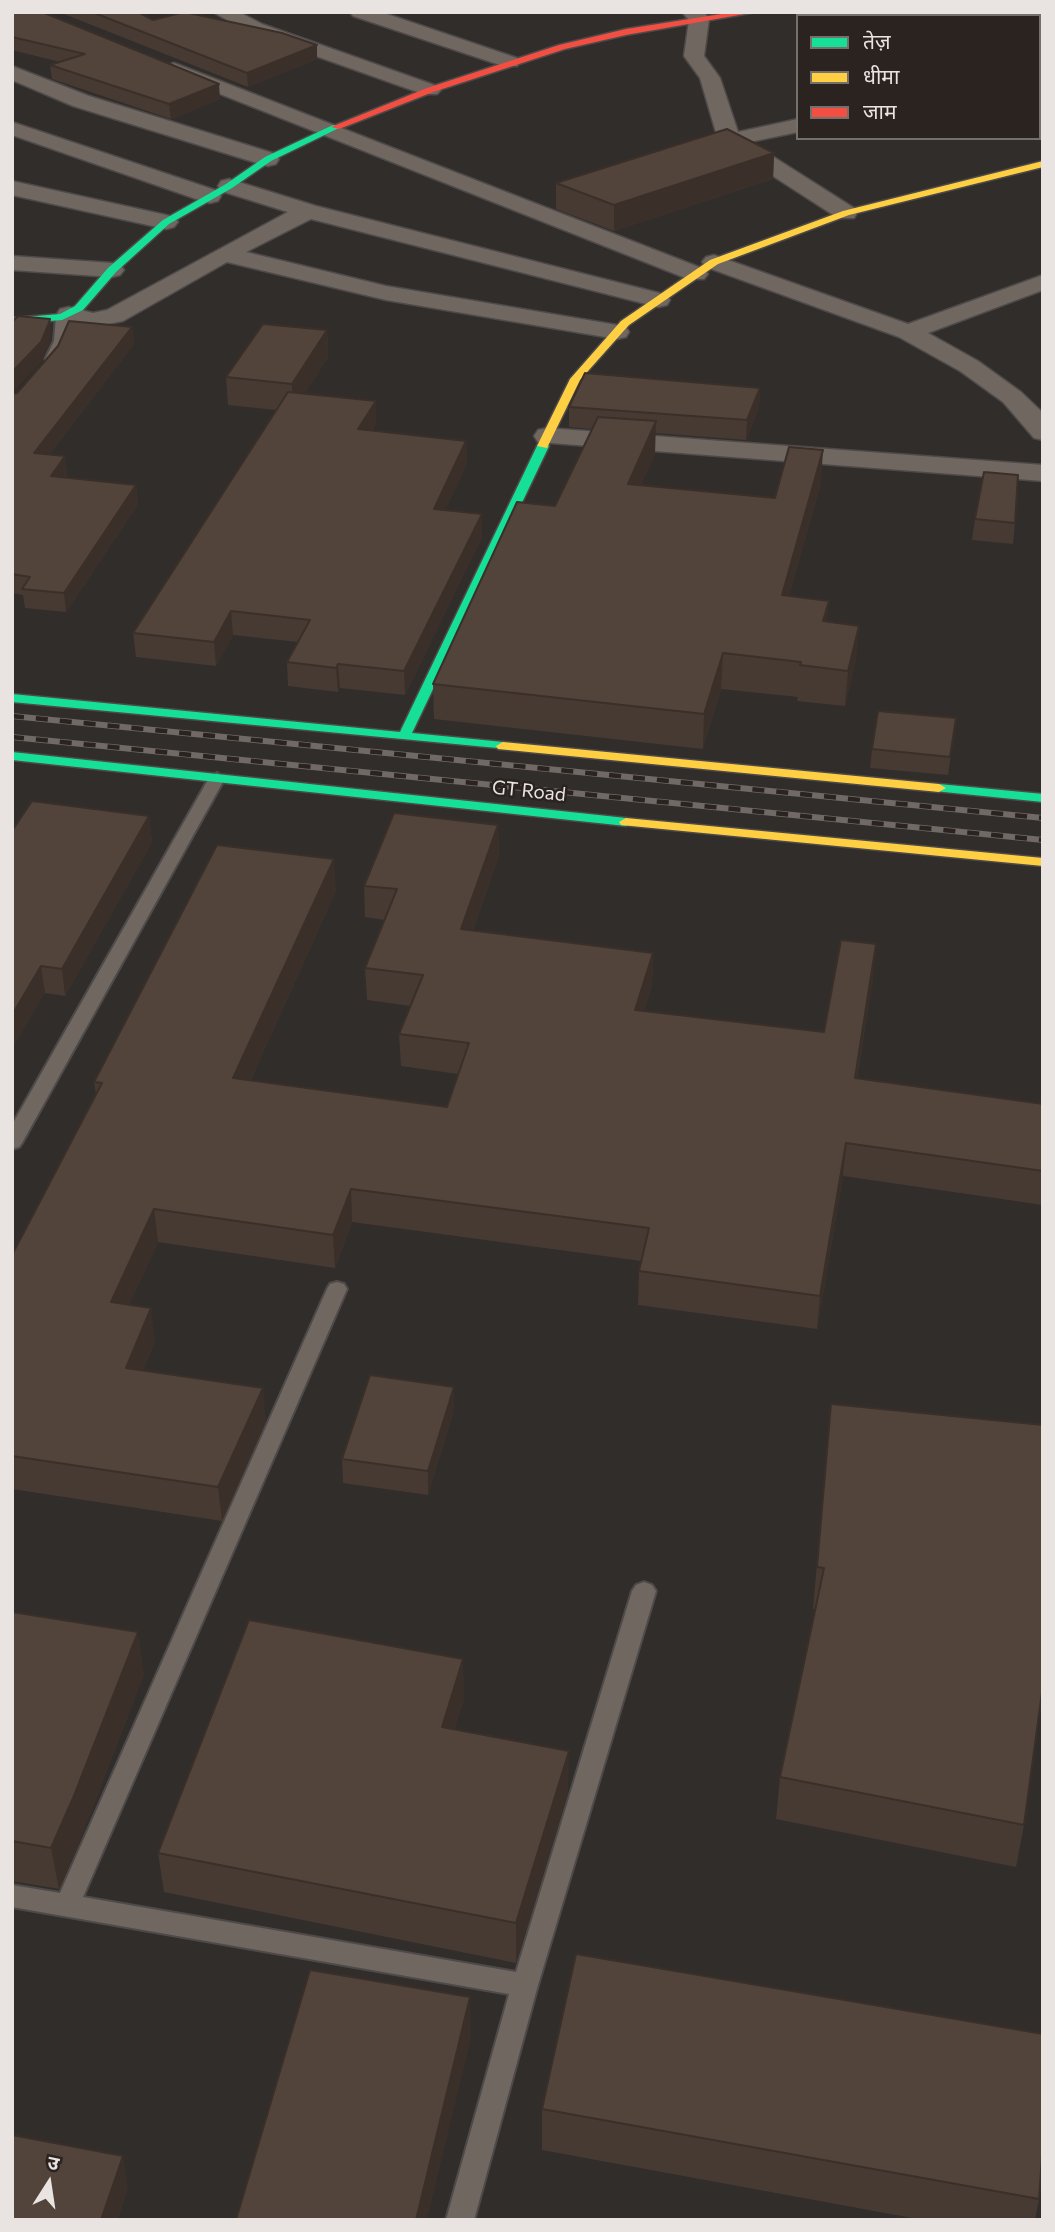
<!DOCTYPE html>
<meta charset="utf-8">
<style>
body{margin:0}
#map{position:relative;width:1055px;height:2232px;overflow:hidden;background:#312d2b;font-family:Commissioner,"Noto Sans Devanagari",sans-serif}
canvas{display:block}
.frame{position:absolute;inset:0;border:14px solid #e9e4e1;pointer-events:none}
.legend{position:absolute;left:796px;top:14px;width:245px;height:126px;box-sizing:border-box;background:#2a231f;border:2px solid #76706d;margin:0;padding:9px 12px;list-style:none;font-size:21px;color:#e9e4e1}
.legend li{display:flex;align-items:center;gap:14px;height:35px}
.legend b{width:35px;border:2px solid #76706d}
.north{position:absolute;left:14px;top:2148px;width:70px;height:70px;-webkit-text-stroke:5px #2a231f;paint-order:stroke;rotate:12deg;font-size:19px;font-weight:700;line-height:28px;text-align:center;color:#e9e4e1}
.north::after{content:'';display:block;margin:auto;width:24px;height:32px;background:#e9e4e1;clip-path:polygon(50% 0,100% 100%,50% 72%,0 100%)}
</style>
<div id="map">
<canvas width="1055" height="2232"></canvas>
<div class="frame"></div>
<ul class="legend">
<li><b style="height:9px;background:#16e098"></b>तेज़</li>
<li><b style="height:9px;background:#ffcf43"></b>धीमा</li>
<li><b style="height:9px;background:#f24e42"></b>जाम</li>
</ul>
<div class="north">उ</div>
</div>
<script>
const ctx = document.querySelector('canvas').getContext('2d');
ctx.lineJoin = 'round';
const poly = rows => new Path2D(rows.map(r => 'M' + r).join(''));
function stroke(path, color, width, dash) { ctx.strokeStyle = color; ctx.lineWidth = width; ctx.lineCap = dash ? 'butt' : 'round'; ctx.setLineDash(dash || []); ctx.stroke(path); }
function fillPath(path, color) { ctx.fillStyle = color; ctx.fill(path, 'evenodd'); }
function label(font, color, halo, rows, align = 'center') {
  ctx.font = font + ' Commissioner,sans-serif'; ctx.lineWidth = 5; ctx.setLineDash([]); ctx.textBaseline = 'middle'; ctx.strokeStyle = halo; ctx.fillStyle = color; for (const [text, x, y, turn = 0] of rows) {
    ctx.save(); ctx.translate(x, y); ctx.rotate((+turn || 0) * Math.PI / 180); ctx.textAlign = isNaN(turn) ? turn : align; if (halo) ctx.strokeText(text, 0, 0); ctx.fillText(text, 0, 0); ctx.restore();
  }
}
const lane = poly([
 [62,313,68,317,68,341,57,362,47,362,45,359,54,341,56,317,62,313],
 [217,773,225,778,22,1143,19,1147,12,1149,12,1125,209,778,217,773],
 [337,1282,344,1284,347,1289,83,1897,516,1972,632,1591,636,1585,644,1582,652,1585,656,1591,538,1985,474,2220,446,2220,509,1994,12,1907,12,1885,60,1893,327,1289,330,1284,337,1282]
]);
const street = poly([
 [213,12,239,12,262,24,437,86,441,90,437,94,423,94,248,32,213,12],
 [350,12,381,12,517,58,520,62,517,66,503,66,353,16,350,12],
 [682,12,704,12,709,19,704,56,720,78,738,132,798,119,798,132,750,142,854,208,857,213,854,218,838,218,728,147,693,155,685,153,682,148,685,143,717,136,700,78,684,56,689,20,682,12],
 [998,12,1035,12,1032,16,995,16,998,12],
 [174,63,704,269,708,274,704,279,688,279,167,73,164,69,167,65,174,63],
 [12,66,89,96,276,154,279,159,276,164,268,166,260,164,73,106,12,80,12,66],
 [1039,80,1043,80,1043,92,1039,92,1039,80],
 [12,122,218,191,221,196,218,201,210,203,202,201,12,135,12,122],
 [229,179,316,206,667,295,670,300,667,305,658,307,311,219,246,252,386,286,617,325,626,327,629,332,626,337,617,339,386,300,227,262,123,321,93,327,60,319,57,314,60,309,69,307,93,313,107,310,288,212,221,191,218,186,221,181,229,179],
 [12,181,166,215,174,217,178,222,174,227,166,229,12,195,12,181],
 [714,255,908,324,1043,275,1043,290,928,333,978,361,1021,392,1043,413,1043,440,1034,438,1003,402,960,371,899,337,706,267,702,262,706,257,714,255],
 [12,256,112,263,120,265,124,270,120,275,112,277,12,270,12,256],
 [547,428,1043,465,1043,481,538,442,534,436,538,430,547,428]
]);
const fast = poly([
 [333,125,341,127,271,161,232,188,169,224,116,272,83,310,62,320,12,324,12,318,60,314,75,306,108,268,163,220,226,184,265,157,333,125],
 [543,443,549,446,412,733,503,742,510,746,508,749,12,702,12,694,400,732,537,446,543,443],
 [12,752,626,818,633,822,626,826,12,760,12,752],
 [939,784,1043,794,1043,802,934,791,932,788,939,784]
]);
const slow = poly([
 [1043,161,1043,167,849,215,718,264,629,325,580,380,547,448,537,446,570,379,621,321,710,260,843,211,1043,161],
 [503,742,939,784,946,788,939,792,498,749,496,746,503,742],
 [626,818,1043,858,1043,866,621,825,619,822,626,818]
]);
const jam = poly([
 [734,12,756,12,626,35,565,49,433,92,339,129,331,127,427,88,559,45,626,29,734,12]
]);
stroke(lane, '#4e4a49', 4);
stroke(street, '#4e4a49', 3);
stroke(fast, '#4e4a49', 3);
stroke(slow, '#4e4a49', 3);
stroke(jam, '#4e4a49', 3);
fillPath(lane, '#716761');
fillPath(street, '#716761');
fillPath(fast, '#16e098');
fillPath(slow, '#ffcf43');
fillPath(jam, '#f24e42');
const rail = poly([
 [12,716,1043,818],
 [12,737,1043,840]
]);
stroke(rail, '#706966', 6);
stroke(rail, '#2a231f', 4.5, [12]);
fillPath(poly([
 [12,12,220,99,171,119,52,79,50,65,60,62,12,50],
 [59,12,138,12,153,20,317,45,317,59,248,87],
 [774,153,773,179,614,231,556,209,556,183],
 [132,327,134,344,49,455,65,456,67,475,65,478,136,485,138,504,66,612,25,608,23,595,12,593,12,394,17,393],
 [327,330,328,357,305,393,376,401,376,423,372,431,466,441,467,464,445,510,482,537,405,695,340,688,338,692,288,686,287,662,298,642,233,635,216,666,136,657,133,633,276,410,228,405,226,377],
 [760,388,759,408,746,440,655,433,655,454,641,485,775,498,821,483,789,596,827,622,856,660,845,706,797,701,798,697,721,689,703,749,434,719,433,684,555,506,592,429,569,427,569,407],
 [975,519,1015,523,1013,544,972,540],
 [956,718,948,775,870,768,872,749],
 [149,816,152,842,65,996,45,993,12,831],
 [498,825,499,856,473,930,653,953,652,985,644,1011,824,1032,876,944,873,977,857,1078,1043,1104,1043,1205,843,1176,817,1329,638,1305,639,1271,641,1261,352,1222,335,1268,158,1242,129,1305,155,1341,143,1370,266,1421,222,1521,12,1489,12,1255,96,1094,94,1082,336,891,250,1081,447,1107,458,1074,401,1066,399,1034,411,1006,367,1000,365,968,384,920,365,917,364,886],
 [831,1404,1024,1825,1016,1867,776,1819,780,1777,815,1609,813,1609],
 [454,1410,428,1495,343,1483,342,1459],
 [12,1612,144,1674,80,1840,59,1889,12,1881],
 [464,1699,454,1730,568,1791,516,1963,164,1892,158,1853],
 [542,2109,1039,2199,1035,2220,923,2220,542,2150]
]), '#473a33');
fillPath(poly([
 [317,45,317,59,248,87,247,73],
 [219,84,220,99,171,119,169,104],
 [774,153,773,179,614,231,614,205],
 [50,319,51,340,43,360,12,393,12,372],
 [132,327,134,344,36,472,34,453],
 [327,330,328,357,293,412,292,384],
 [760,388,759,408,746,440,747,420],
 [376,401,376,423,359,452,358,429],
 [656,421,655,454,627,517,628,484],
 [466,441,467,464,435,532,434,509],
 [823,450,821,483,780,630,782,595],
 [65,456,67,475,53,495,51,476],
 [136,485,138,504,66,612,64,593],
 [482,514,482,537,405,695,404,671],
 [829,601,826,635,823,621],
 [231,611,233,635,216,666,214,642],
 [859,626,856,660,845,706,848,671],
 [723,653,721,689,703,749,704,714],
 [338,664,340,688,338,692,336,668],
 [149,816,152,842,65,996,62,969],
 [498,825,499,856,462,961,461,929],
 [334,859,336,891,236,1111,233,1078],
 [876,944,873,977,851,1110,855,1078],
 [653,953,652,985,634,1043,635,1010],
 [41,966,45,993,12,1049,12,1015],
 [846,1143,843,1176,817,1329,820,1296],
 [351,1189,352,1222,335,1268,333,1235],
 [154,1209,158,1242,115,1336,111,1302],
 [151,1308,155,1341,130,1401,126,1368],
 [454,1387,454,1410,428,1495,428,1471],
 [263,1388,266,1421,222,1521,218,1487],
 [138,1632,144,1674,80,1840,59,1889,51,1848],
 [463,1659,464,1699,443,1767,442,1727],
 [569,1751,568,1791,516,1963,516,1923],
 [470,1997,471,2038,427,2220,416,2220],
 [123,2156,128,2189,118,2220,101,2220]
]), '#3a3029');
const building = poly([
 [12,12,42,12,219,84,169,104,50,65,85,54,12,37,12,12],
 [92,12,138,12,153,20,184,12,282,33,317,45,247,73,92,12],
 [727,129,774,153,614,205,556,183,727,129],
 [18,316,50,319,49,323,41,342,12,372,12,322,18,316],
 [69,321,132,327,34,453,65,456,51,476,136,485,64,593,22,589,30,577,12,574,12,394,17,393,58,346,69,321],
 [263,324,327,330,292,384,226,377,263,324],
 [585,373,760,388,747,420,569,407,585,373],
 [288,392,376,401,358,429,466,441,434,509,482,514,404,671,338,664,336,668,287,662,310,620,231,611,214,642,133,633,288,392],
 [598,417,656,421,628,484,775,498,789,447,823,450,782,595,829,601,823,621,859,626,848,671,800,665,801,662,723,653,704,714,433,684,517,502,555,506,598,417],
 [984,472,1018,475,1015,523,975,519,984,472],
 [878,711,956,718,950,757,872,749,878,711],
 [32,801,149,816,62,969,41,966,12,1015,12,831,32,801],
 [394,813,498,825,461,929,653,953,635,1010,824,1032,841,940,876,944,855,1078,1043,1104,1043,1171,846,1143,820,1296,639,1271,649,1228,351,1189,333,1235,154,1209,111,1302,151,1308,126,1368,263,1388,218,1487,12,1456,12,1255,102,1083,94,1082,217,845,334,859,233,1078,447,1107,469,1043,399,1034,423,975,365,968,397,889,364,886,394,813],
 [370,1375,454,1387,428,1471,342,1459,370,1375],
 [831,1404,1043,1425,1043,1685,1024,1825,780,1777,824,1568,817,1567,831,1404],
 [12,1612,138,1632,73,1798,51,1848,12,1841,12,1612],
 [249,1620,463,1659,442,1727,569,1751,516,1923,158,1853,249,1620],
 [576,1954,1043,2034,1043,2142,1039,2199,542,2109,576,1954],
 [310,1970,470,1997,416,2220,236,2220,310,1970],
 [12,2135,123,2156,101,2220,12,2220,12,2135]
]);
fillPath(building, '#53443b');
stroke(building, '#3a3029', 2);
label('19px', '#e9e4e1', '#2a231f', [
 ["GT Road",529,791,6]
]);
</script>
